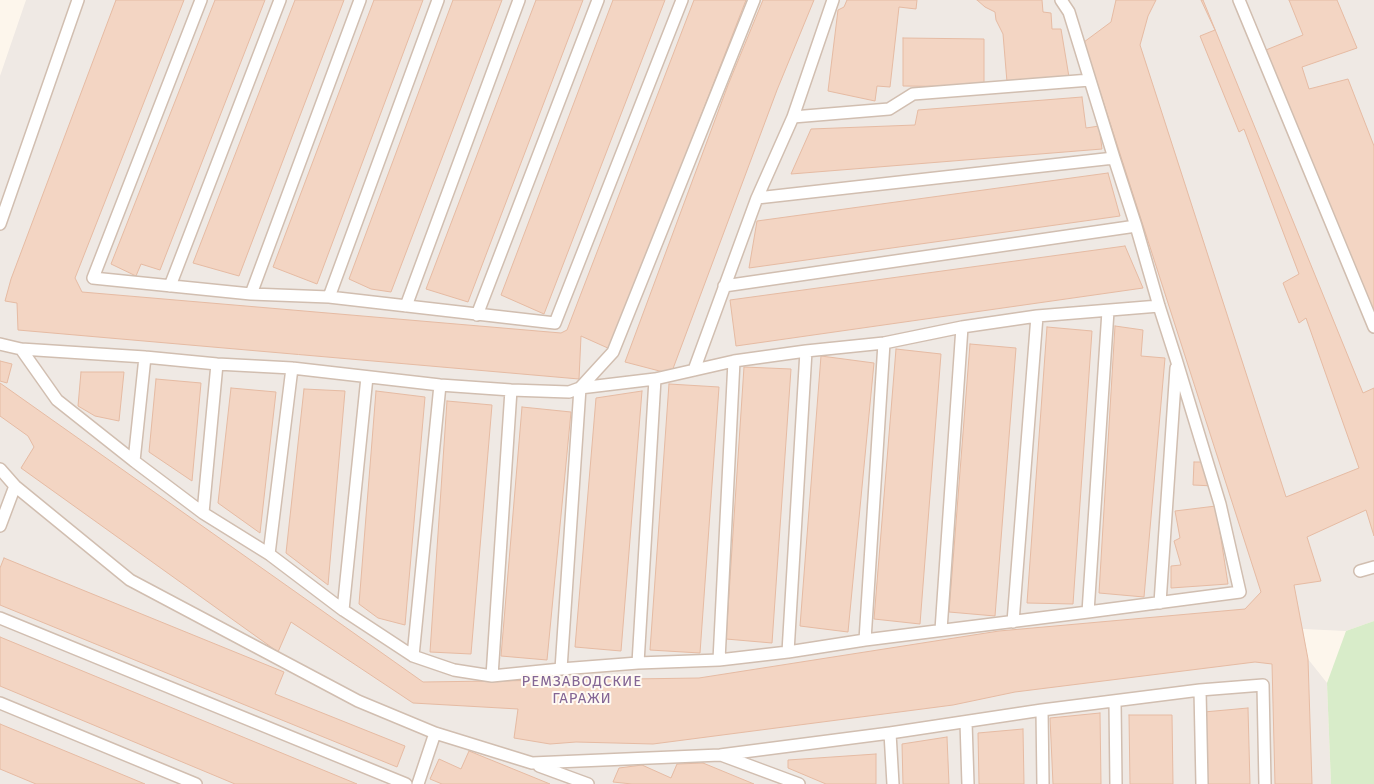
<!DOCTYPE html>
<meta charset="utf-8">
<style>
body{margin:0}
canvas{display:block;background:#fdf6ec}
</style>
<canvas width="1374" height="784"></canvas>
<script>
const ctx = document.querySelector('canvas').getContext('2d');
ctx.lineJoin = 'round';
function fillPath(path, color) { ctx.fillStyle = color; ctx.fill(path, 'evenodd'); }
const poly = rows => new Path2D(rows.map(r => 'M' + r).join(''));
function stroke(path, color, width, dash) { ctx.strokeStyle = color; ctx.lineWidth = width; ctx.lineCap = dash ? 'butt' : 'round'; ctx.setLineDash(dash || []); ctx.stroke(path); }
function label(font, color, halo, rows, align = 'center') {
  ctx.font = font + ' "Fira Sans",sans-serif'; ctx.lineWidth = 4; ctx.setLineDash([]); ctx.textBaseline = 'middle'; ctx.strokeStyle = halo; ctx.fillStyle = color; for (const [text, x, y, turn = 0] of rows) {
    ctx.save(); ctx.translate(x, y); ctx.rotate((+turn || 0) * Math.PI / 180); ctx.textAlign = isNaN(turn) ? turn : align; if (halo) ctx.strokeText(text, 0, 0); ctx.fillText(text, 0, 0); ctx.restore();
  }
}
fillPath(poly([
 [26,0,1374,0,1374,621,1346,631,1303,629,1308,659,1327,683,1331,784,0,784,0,76]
]), '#efe9e4');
fillPath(poly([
 [1374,621,1374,784,1331,784,1327,683,1346,631]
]), '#d8ecc9');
const building = poly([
 [116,0,184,0,75,278,82,292,561,333,567,330,694,0,746,0,610,349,581,336,579,379,18,330,17,303,5,301,11,279,116,0],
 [215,0,265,0,160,270,141,264,136,276,111,264,215,0],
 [295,0,344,0,239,276,193,263,295,0],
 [374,0,423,0,317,284,273,267,374,0],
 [453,0,502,0,391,292,371,289,349,279,453,0],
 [536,0,583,0,468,302,426,289,536,0],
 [613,0,665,0,544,314,501,295,613,0],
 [763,0,814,0,777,90,671,374,625,362,728,85,763,0],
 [847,0,917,0,916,9,899,7,890,87,877,86,875,101,828,91,838,10,844,7,847,0],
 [977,0,1042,0,1043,12,1051,13,1052,29,1061,29,1069,77,1007,82,1003,34,996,20,995,12,985,7,977,0],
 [1116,0,1156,0,1148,16,1140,45,1286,497,1359,468,1306,318,1299,323,1283,283,1299,274,1244,129,1239,132,1200,36,1215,30,1201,0,1203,0,1363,393,1374,388,1374,536,1366,510,1307,537,1321,581,1294,585,1308,659,1312,784,1275,784,1272,664,1255,662,1015,692,953,705,653,744,576,742,550,744,514,738,518,709,413,703,291,622,278,652,21,468,34,447,28,436,0,416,0,383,423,682,699,678,999,631,1245,609,1261,592,1084,42,1111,22,1116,0],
 [1289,0,1337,0,1357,48,1302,67,1309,89,1348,79,1374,146,1374,328,1261,52,1303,35,1289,0],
 [903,38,984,39,984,87,903,86,903,38],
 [1082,97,1086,128,1099,126,1102,149,791,174,811,129,915,125,918,110,1082,97],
 [1108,173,1120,216,749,268,757,221,1108,173],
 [1125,246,1143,288,736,346,730,300,1125,246],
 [1115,326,1143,330,1141,356,1165,358,1144,597,1099,593,1115,326],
 [1047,327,1092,331,1073,604,1027,603,1047,327],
 [970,344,1016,348,995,616,949,612,970,344],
 [896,349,941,354,920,624,874,619,896,349],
 [821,356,874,363,848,632,800,626,821,356],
 [0,361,12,364,7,383,0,381,0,361],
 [744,367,791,369,772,643,726,639,744,367],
 [81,372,124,372,119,421,95,416,78,406,81,372],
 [156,379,201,383,192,481,149,452,156,379],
 [669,384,719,387,700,653,650,650,669,384],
 [231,388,276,392,260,533,218,503,231,388],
 [304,389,345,391,328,585,286,553,304,389],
 [376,391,425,397,405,625,378,618,359,604,376,391],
 [642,391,621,651,575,647,596,398,642,391],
 [447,401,492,405,471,654,430,652,447,401],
 [522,407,571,412,547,660,501,656,522,407],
 [1194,462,1207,462,1214,486,1193,485,1194,462],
 [1216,506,1228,584,1171,588,1171,566,1181,565,1174,541,1180,538,1175,511,1216,506],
 [4,558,284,672,275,694,405,746,397,767,0,605,0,568,4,558],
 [0,637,357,784,235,784,0,686,0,637],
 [1248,708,1250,784,1205,784,1204,712,1248,708],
 [1100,713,1101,784,1053,784,1050,718,1100,713],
 [1129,715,1172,715,1173,784,1130,784,1129,715],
 [0,724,145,784,36,784,0,769,0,724],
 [1023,729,1024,784,979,784,978,733,1023,729],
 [947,737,949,784,903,784,902,744,947,737],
 [469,751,550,784,442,784,430,779,439,759,461,769,469,751],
 [876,754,876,784,826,784,788,768,788,760,876,754],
 [703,763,754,784,632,784,613,782,619,768,642,765,671,778,677,764,703,763]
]);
fillPath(building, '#f3d5c3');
stroke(building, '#e6bba3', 1);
const service = poly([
 [201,0,93,278,251,294,329,297,555,323,682,0],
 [1239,0,1374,327],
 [793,117,889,109,913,94,1090,80],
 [757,198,1114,158],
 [0,224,78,0],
 [170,286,280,0],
 [724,286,1136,226],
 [251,294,360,0],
 [329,297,438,0],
 [406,306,519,0],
 [477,315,598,0],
 [0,344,21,349,145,357,217,364,292,368,440,385,511,390,569,392,580,388,655,379,734,361,806,351,884,343,962,327,1037,316,1159,306],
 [21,349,57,400,134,461,203,513,269,554,343,610,413,656,454,670,492,676,561,669,638,663,719,660,788,652,865,640,1088,612,1240,592,1220,504,1176,359,1159,306,1136,226,1114,158,1069,12,1061,0],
 [694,370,757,198,793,117,833,0],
 [134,461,145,357],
 [0,469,15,486,130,580,358,701,435,733,532,763,720,755,890,733,1042,710,1200,690,1263,685,1265,784],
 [203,513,217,364],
 [0,526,15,486],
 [269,554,292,368],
 [1360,571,1374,567],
 [1160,603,1176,368],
 [343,610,367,377],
 [1088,612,1108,311],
 [0,618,406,784],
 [1013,622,1037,316],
 [941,630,962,327],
 [865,640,884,343],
 [788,652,806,351],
 [413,656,440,385],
 [719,660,734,361],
 [638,663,655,379],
 [561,669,580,388,613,352,754,0],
 [492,676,511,390],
 [1200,690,1202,784],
 [1115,702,1116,784],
 [0,703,196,784],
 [1042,710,1043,784],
 [966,722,968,784],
 [890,733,893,784],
 [721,755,799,784],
 [539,766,588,784],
 [418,784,435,733]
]);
stroke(service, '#d1beb0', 14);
stroke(service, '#fff', 11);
ctx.letterSpacing = '1px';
label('15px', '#846695', '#fffaf3', [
 ["РЕМЗАВОДСКИЕ",582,682],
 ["ГАРАЖИ",582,699]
]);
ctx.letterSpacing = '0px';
</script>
